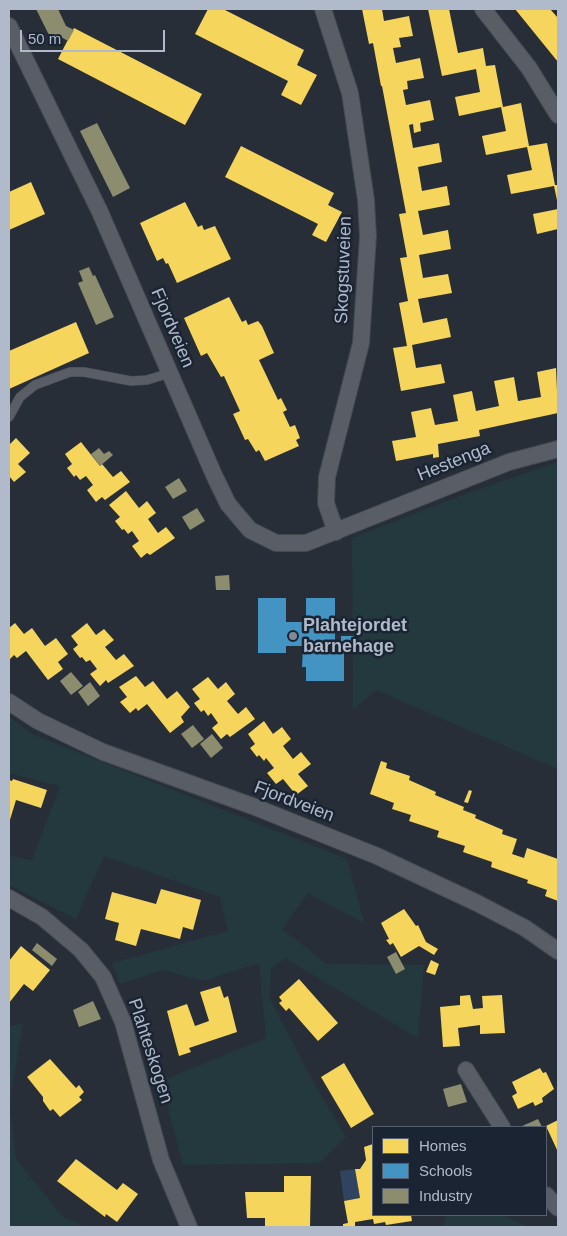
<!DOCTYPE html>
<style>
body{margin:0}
#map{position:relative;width:567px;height:1236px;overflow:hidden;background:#272e38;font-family:Helvetica,sans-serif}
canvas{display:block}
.frame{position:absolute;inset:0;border:10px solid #b0baca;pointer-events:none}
.legend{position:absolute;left:372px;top:1126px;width:175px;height:90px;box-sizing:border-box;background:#1a2433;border:1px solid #56606f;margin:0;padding:6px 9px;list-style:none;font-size:15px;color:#b0baca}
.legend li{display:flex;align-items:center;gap:10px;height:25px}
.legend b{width:25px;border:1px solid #56606f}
.scale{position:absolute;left:20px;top:30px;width:145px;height:22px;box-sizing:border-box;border:2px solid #b0baca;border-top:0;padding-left:6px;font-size:15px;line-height:18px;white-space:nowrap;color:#b0baca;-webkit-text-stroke:4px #1a2433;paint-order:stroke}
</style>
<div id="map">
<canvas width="567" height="1236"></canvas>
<div class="frame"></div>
<ul class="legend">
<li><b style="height:14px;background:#f6d55c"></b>Homes</li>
<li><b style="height:14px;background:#4393c3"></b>Schools</li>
<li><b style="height:14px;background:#8c8c6e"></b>Industry</li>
</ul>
<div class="scale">50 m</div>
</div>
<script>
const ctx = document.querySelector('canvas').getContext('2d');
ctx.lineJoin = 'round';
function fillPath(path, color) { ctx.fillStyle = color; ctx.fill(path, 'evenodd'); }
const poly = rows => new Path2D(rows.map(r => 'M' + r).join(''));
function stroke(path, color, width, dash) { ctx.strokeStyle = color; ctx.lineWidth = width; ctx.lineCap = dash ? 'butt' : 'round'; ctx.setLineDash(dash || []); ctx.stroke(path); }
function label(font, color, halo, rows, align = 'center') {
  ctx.font = font + ' Helvetica,sans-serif'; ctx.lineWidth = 5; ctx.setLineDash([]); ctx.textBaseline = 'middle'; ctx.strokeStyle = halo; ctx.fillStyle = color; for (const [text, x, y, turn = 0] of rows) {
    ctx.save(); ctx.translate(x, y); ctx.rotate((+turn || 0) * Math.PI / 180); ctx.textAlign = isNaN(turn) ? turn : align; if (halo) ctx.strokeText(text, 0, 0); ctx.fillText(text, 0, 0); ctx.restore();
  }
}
fillPath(poly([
 [558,462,558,769,376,690,353,710,352,538,460,496],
 [9,717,32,734,347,859,364,923,308,893,282,929,327,964,424,965,418,1038,285,958,271,969,270,999,311,1078,346,1137,319,1163,183,1165,161,1081,266,1038,259,963,203,981,163,970,120,984,112,963,228,931,220,897,104,856,76,919,9,885,9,856,32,860,60,786,9,773],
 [23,1023,9,1105,16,1159,62,1216,85,1227,9,1227,9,1026],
 [447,1215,502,1215,529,1227,442,1227]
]), '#24393e');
fillPath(poly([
 [355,1169,360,1198,344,1201,340,1171]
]), '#304461');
fillPath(poly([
 [208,9,223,9,304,50,297,65,317,75,301,105,281,95,288,81,195,34],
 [362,9,382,9,384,21,409,16,413,36,399,38,401,47,393,48,396,63,420,58,424,78,407,81,408,89,403,90,406,105,430,100,434,120,420,123,421,131,414,133,413,124,409,125,413,148,439,143,442,162,418,167,422,191,447,186,450,205,418,211,423,235,448,230,451,249,419,255,423,278,448,274,452,293,418,299,423,323,447,318,451,337,412,345,416,368,441,364,445,383,401,391,393,348,407,346,399,303,408,301,400,258,407,257,399,214,406,213,382,86,381,86,373,43,369,44],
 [428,9,449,9,458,53,483,48,486,66,495,65,503,107,521,103,529,146,547,143,555,185,558,185,558,205,554,186,511,194,507,175,532,170,527,147,486,155,482,136,506,131,501,107,459,116,455,97,480,92,476,69,442,76],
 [515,9,550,9,558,18,558,62],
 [74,28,202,94,185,125,58,59],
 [241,146,334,193,328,205,342,212,326,242,312,235,318,224,225,177],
 [31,182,45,214,9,230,9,192],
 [185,202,198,227,202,225,204,230,215,226,231,259,177,283,168,263,166,264,163,258,157,261,140,223],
 [558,209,558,229,537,234,533,214],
 [229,297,242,322,246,320,248,325,258,321,262,326,274,353,259,360,278,400,281,398,287,410,283,412,290,427,295,425,300,438,296,440,299,446,265,461,259,450,256,452,248,439,245,440,233,414,240,411,224,376,221,377,207,353,201,356,184,318],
 [76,322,89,353,9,389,9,351],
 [556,368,558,413,479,430,480,436,438,444,439,457,433,458,433,454,396,461,392,441,416,437,411,412,431,408,435,425,458,421,453,395,472,391,476,411,499,406,494,381,514,377,518,401,541,397,537,372],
 [16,438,30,453,18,464,26,472,14,482,9,476,9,445],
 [81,442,100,466,102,464,113,477,121,471,130,482,105,500,102,497,96,502,87,490,93,485,86,476,80,480,76,475,74,477,67,468,72,464,65,454],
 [126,491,139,508,147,501,156,513,148,519,158,533,166,527,175,538,150,555,147,553,141,558,132,546,139,541,132,531,128,534,124,529,122,530,115,521,120,517,109,505],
 [15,623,24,634,32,628,45,646,56,638,68,654,58,662,63,669,48,680,26,651,17,658,14,655,9,660,9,628],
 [87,623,96,635,104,629,114,640,105,647,116,660,124,654,134,666,108,683,106,680,100,686,90,674,97,669,90,660,86,662,82,657,80,658,73,649,78,645,71,636],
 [136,676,145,687,153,681,167,699,177,691,190,707,181,717,184,722,170,733,147,704,138,711,136,708,130,713,120,702,127,697,119,687],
 [208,677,218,689,226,682,235,694,227,701,238,714,246,707,255,719,230,737,227,734,221,739,212,728,218,723,211,713,208,716,204,710,201,712,194,703,200,699,192,689],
 [264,721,273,734,282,727,291,739,283,746,293,759,301,752,311,764,298,774,308,786,296,795,283,779,276,784,267,773,274,768,266,758,264,761,259,755,257,757,250,748,255,744,248,734],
 [381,761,387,763,386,768,410,776,409,780,436,792,435,795,464,807,463,810,476,815,475,818,503,830,502,834,517,839,512,854,524,858,527,848,558,859,558,901,545,896,547,890,527,883,528,880,491,867,492,862,463,852,465,846,437,837,439,831,409,821,411,815,392,809,394,803,370,794],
 [13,779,47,790,41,808,16,800,9,823,9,780,12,781],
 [469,790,472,791,468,803,464,802],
 [161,889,201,900,193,930,183,927,180,939,141,929,136,946,115,940,119,923,105,919,112,892,156,904],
 [404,909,416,926,418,925,426,942,438,949,434,955,419,946,401,957,393,943,390,945,386,940,389,939,381,923],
 [21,946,50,970,33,991,24,984,9,1003,9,961],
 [431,960,439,964,435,975,426,972],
 [299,979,338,1023,318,1041,289,1008,286,1011,279,1003,282,1001,279,997],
 [220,986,224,998,228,996,237,1032,189,1048,191,1052,179,1056,167,1011,187,1004,195,1026,209,1021,200,992],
 [470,995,473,1009,483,1008,482,996,502,995,505,1033,480,1034,480,1025,458,1028,460,1046,443,1047,440,1007,460,1005,460,996],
 [50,1059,76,1088,79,1085,84,1092,79,1097,82,1100,60,1117,53,1109,50,1111,43,1101,43,1097,27,1077],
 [344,1063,374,1114,351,1128,321,1077],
 [540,1068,543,1073,546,1072,554,1089,542,1098,543,1102,535,1106,533,1102,518,1109,512,1096,517,1093,512,1082],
 [558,1120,558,1152,546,1126],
 [373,1144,373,1215,411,1215,412,1221,386,1225,385,1222,374,1224,373,1219,355,1222,355,1227,343,1227,343,1224,348,1223,344,1201,360,1198,355,1169,360,1169,366,1160,364,1147],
 [76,1159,117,1190,123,1183,138,1194,117,1222,106,1214,105,1217,57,1181],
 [284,1176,311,1176,310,1227,265,1227,265,1218,247,1218,245,1192,284,1192]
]), '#f6d55c');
fillPath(poly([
 [258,598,286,598,286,622,306,622,306,598,335,598,335,653,344,653,344,681,306,681,306,667,302,667,303,646,286,646,286,653,258,653],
 [341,636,354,636,354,650,341,650]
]), '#4393c3');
fillPath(poly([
 [36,9,58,9,66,26,74,30,68,41,61,37,52,41],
 [97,123,130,188,113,197,80,131],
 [89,267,93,276,95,275,114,317,96,325,78,283,83,281,79,271],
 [99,448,104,454,109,451,113,455,100,466,91,454],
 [179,478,187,491,173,499,165,487],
 [197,508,205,521,190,530,182,517],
 [229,575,230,590,216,590,215,576],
 [71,672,83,686,71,695,60,681],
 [90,682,100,696,88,706,78,692],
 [193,725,204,739,192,748,181,734],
 [212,734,223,748,211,758,200,744],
 [37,943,57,959,52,966,32,950],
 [396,952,405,969,396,974,387,957],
 [93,1001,101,1019,79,1027,73,1010],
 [461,1084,467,1102,448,1107,443,1089],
 [538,1119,542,1127,520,1127]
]), '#8c8c6e');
const lane = poly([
 [9,417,20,397,35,385,70,372,84,372,131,381,147,380,170,373]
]);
const street = poly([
 [323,9,350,93,366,200,368,236,361,343,327,477,326,503,336,532],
 [483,9,529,68,558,115],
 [9,26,100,212,214,475,228,504,250,530,276,543,306,543,509,462,558,449],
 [9,702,38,721,103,752,255,807,377,856,477,903,525,928,558,951],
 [9,898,42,917,81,950,103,977,123,1022,161,1160,189,1227],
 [466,1070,502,1127],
 [546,1195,558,1208]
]);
stroke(lane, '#444950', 10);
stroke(street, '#444950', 18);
stroke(lane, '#585d66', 9);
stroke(street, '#585d66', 16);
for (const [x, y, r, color] of [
 [293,636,5,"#808997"]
]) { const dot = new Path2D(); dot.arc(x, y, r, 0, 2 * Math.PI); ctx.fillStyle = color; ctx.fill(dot); stroke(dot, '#1a2433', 2); }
label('18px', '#b0baca', '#1a2433', [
 ["Skogstuveien",344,270,-88],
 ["Fjordveien",172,328,67],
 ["Hestenga",454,462,-22],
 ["Fjordveien",294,802,21],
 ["Plahteskogen",150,1051,72]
]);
label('bold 18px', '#b0baca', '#1a2433', [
 ["Plahtejordet",303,626],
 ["barnehage",303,647]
], 'left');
</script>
